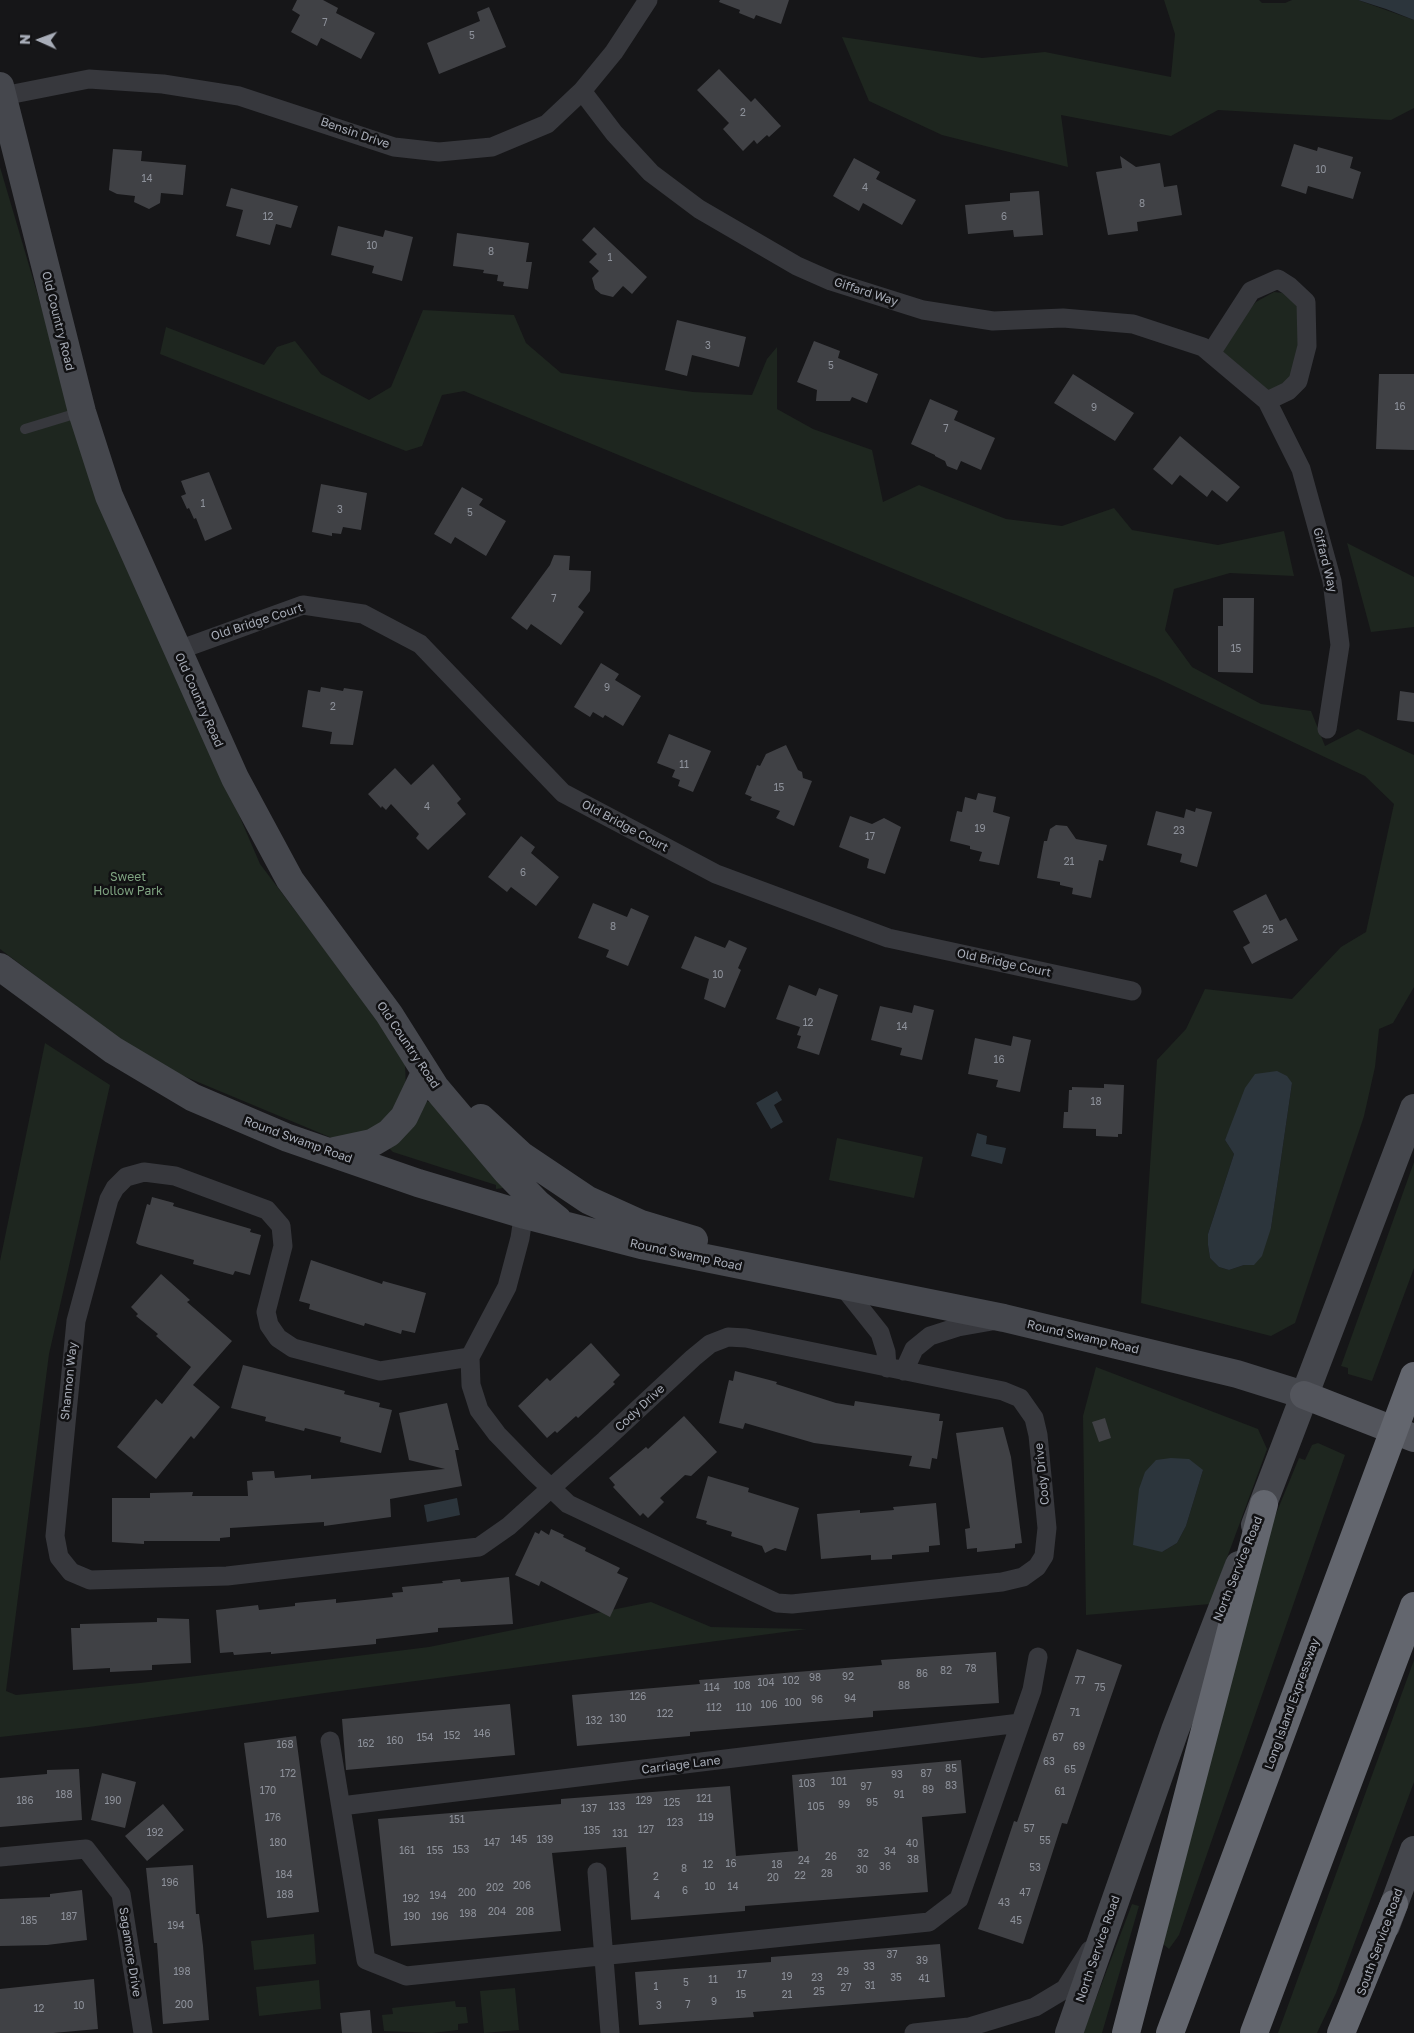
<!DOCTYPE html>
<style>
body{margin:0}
#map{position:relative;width:1414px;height:2033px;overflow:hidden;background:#161618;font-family:"Golos Text",sans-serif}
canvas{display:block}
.north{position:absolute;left:15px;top:15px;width:50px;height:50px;-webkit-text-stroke:4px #111113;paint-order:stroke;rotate:272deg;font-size:14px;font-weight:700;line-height:20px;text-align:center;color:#a8adb8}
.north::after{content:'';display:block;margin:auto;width:18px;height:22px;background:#a8adb8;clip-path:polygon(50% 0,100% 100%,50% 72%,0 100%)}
</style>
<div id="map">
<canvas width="1414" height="2033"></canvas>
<div class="north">N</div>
</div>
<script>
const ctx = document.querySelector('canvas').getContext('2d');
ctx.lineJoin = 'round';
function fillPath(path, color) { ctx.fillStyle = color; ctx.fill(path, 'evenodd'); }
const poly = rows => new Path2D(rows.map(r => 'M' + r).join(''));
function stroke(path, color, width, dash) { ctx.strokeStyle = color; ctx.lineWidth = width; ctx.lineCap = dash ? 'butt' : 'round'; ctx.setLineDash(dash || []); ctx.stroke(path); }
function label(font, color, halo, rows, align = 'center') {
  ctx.font = font + ' "Golos Text",sans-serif'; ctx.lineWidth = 5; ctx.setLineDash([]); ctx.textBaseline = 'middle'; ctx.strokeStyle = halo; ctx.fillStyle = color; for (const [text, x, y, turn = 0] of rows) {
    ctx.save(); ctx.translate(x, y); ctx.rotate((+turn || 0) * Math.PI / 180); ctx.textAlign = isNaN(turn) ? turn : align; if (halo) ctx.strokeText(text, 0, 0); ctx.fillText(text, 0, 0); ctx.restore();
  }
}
fillPath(poly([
 [1164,0,1259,0,1262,3,1285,3,1292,0,1358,0,1414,20,1414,108,1391,120,1218,110,1171,136,1061,115,1068,167,942,135,869,101,842,37,982,58,1045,52,1171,77,1175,34],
 [0,167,98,499,168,650,260,864,393,1040,405,1063,406,1089,392,1115,371,1133,332,1138,150,1062,0,949],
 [1274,292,1284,293,1300,308,1303,343,1288,385,1269,395,1222,352,1239,321,1256,302],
 [423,310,514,315,526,343,561,373,693,392,752,395,767,359,777,347,777,409,813,429,872,450,883,502,919,485,1006,519,1062,526,1114,508,1132,530,1218,545,1284,531,1294,576,1230,573,1174,589,1165,630,1192,667,1261,704,1311,711,1325,746,1358,729,1414,755,1414,987,1393,1023,1379,1029,1375,1067,1364,1116,1295,1323,1271,1336,1141,1303,1157,1060,1186,1029,1205,989,1292,999,1341,947,1366,932,1394,804,1365,776,1157,678,464,391,442,395,422,446,406,451,160,354,166,327,264,365,277,347,295,341,321,374,369,400,391,387],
 [1292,1083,1271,1228,1244,1265,1229,1270,1219,1267,1210,1258,1208,1245,1208,1234,1234,1154,1225,1140,1230,1129],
 [1347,543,1414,577,1414,627,1371,632],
 [45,1043,110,1085,49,1354,6,1691,16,1695,140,1683,429,1647,651,1602,711,1627,807,1629,325,1693,89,1727,0,1737,0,1261],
 [426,1101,432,1103,502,1184,503,1188,496,1189,496,1185,393,1152,387,1146],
 [837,1138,923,1157,914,1198,829,1180],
 [1414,1162,1414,1268,1372,1381,1348,1374,1348,1368,1341,1366],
 [1096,1367,1258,1429,1267,1449,1210,1604,1086,1615,1083,1416],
 [1203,1470,1186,1526,1177,1543,1162,1552],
 [1318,1443,1345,1455,1179,1935,1169,1949,1163,1944,1273,1521,1299,1458,1305,1460,1312,1445],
 [1414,1660,1414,1782,1336,1993,1317,2033,1278,2033],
 [1132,1904,1139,1906,1102,2033,1083,2033],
 [314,1934,316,1964,254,1970,251,1941],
 [319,1980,321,2009,259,2016,256,1987],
 [515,1988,519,2030,484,2033,480,1991],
 [455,2001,456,2007,466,2007,468,2023,458,2024,458,2030,432,2033,384,2031,382,2015,393,2014,392,2008]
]), '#1e261f');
fillPath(poly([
 [1358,0,1414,0,1414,20,1386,9],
 [1277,1071,1287,1076,1292,1083,1271,1228,1262,1256,1254,1265,1244,1265,1229,1270,1219,1267,1210,1258,1208,1245,1208,1234,1234,1154,1225,1140,1245,1088,1255,1074],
 [777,1091,782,1100,774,1105,783,1122,771,1129,756,1103],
 [977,1133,987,1136,986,1144,1006,1148,1002,1164,971,1156],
 [1171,1458,1189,1459,1203,1470,1186,1526,1177,1543,1162,1552,1133,1545,1139,1489,1145,1472,1156,1460],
 [457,1498,460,1515,427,1522,424,1505]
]), '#2c353c');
fillPath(poly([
 [297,0,323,0,338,8,336,13,375,33,361,59,321,38,317,46,291,32,300,15,292,10],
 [720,0,789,0,781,24,756,15,754,19,739,13,740,10,719,2],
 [489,7,506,47,439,74,427,43,480,21,477,12],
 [719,69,751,102,755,98,781,126,769,137,767,135,757,144,754,140,743,151,723,129,729,123,697,90],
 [1294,144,1317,151,1318,147,1353,157,1350,168,1361,172,1353,199,1308,186,1306,194,1281,186],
 [113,149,142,151,141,161,186,165,183,195,161,193,160,203,149,209,134,202,135,196,117,194,109,190],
 [1120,156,1136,167,1160,163,1164,187,1177,185,1182,215,1137,222,1138,231,1108,235,1096,172,1122,168],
 [854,158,880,172,876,179,916,200,902,225,863,203,859,211,833,196],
 [231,188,298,206,291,228,276,224,270,245,236,236,243,210,226,206],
 [1039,191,1043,235,1014,237,1013,230,968,234,965,205,1010,201,1010,193],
 [338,226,383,237,385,230,413,237,402,281,372,273,374,266,331,255],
 [594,227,647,277,632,294,623,286,613,297,601,294,595,289,592,278,599,271,589,262,597,254,582,240],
 [457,233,529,243,526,262,532,262,528,289,503,286,504,282,497,281,498,275,483,273,484,270,453,266],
 [677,320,746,337,739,367,692,355,687,376,665,370],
 [814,341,840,351,838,358,878,374,867,403,852,397,850,401,816,401,817,390,797,382],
 [1073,374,1134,413,1115,441,1054,403],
 [1379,374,1414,374,1414,450,1376,449],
 [930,399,958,411,954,420,995,438,981,470,961,461,957,470,947,466,945,461,935,456,935,455,911,444],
 [1180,436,1240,487,1227,502,1212,490,1207,497,1180,475,1172,485,1153,469],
 [209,472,232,529,205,541,196,518,194,519,189,508,187,509,181,496,186,494,181,481],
 [321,484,367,493,361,530,343,527,341,534,332,533,332,536,312,532],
 [462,487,483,499,479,505,506,521,486,556,455,537,451,544,434,534],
 [554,555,570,556,569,570,591,571,590,591,578,607,584,612,561,645,531,624,527,630,511,618,550,565],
 [1223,598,1254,598,1253,673,1218,672,1218,626,1223,626],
 [601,663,619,674,615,680,641,696,623,726,605,715,603,718,593,712,590,717,574,707],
 [321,687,343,691,344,688,363,691,353,745,330,744,332,732,302,727,308,690,320,692],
 [1400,691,1414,693,1414,722,1397,720],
 [669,734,711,751,693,792,678,786,680,780,672,777,675,770,657,763],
 [786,745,798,770,802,772,803,778,812,781,794,826,776,818,780,811,750,800,752,797,745,794,757,765,760,766,766,754],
 [433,764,461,799,457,803,466,814,428,850,416,838,419,834,391,804,386,810,382,806,381,808,368,794,395,768,411,785],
 [978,793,996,797,993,812,1010,817,999,865,979,861,982,852,970,849,970,846,950,841,957,811,962,812,965,797,976,800],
 [1196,808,1212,812,1197,867,1180,862,1182,854,1147,845,1156,811,1184,818,1186,809,1195,812],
 [850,816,872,824,884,818,901,827,885,874,867,868,869,859,839,847],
 [1056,825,1067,826,1076,839,1107,845,1103,861,1099,860,1091,898,1072,894,1073,888,1060,885,1060,882,1037,878,1044,841,1047,841,1050,829],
 [521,836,535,847,531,853,559,877,536,906,511,887,507,892,488,877],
 [1266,894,1280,921,1286,918,1298,940,1252,964,1243,947,1250,943,1233,911],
 [593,903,627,917,631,908,649,916,628,966,606,957,609,950,578,938],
 [695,936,725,948,729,940,747,948,738,968,741,970,725,1008,704,999,709,979,681,968],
 [789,985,816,996,819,988,838,995,819,1055,797,1048,801,1036,797,1035,800,1027,776,1019],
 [914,1005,934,1010,922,1060,900,1055,902,1048,871,1040,880,1006,912,1013],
 [1013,1036,1031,1040,1020,1092,996,1087,998,1080,968,1074,975,1038,1011,1046],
 [1104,1084,1124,1085,1122,1134,1118,1134,1118,1137,1096,1136,1096,1129,1063,1128,1064,1112,1068,1112,1069,1090,1072,1090,1072,1087,1104,1088],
 [152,1197,174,1203,173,1206,251,1229,250,1232,261,1235,250,1275,235,1271,233,1275,193,1264,194,1260,139,1245,136,1243,147,1204,150,1205],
 [311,1260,382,1284,383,1281,426,1293,415,1333,402,1330,401,1334,365,1323,364,1326,309,1309,310,1304,299,1301],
 [161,1274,190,1300,187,1302,232,1341,193,1385,220,1407,194,1439,191,1436,156,1479,117,1447,156,1399,162,1404,191,1367,156,1336,158,1334,136,1316,138,1314,131,1307],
 [591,1343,620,1375,613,1382,615,1384,578,1418,576,1416,557,1433,555,1431,547,1438,518,1406,547,1378,550,1381],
 [243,1365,345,1391,344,1394,380,1403,379,1407,392,1410,381,1453,340,1442,341,1437,305,1428,304,1431,265,1421,266,1417,231,1408],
 [735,1371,777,1382,776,1384,836,1403,854,1406,855,1401,940,1414,939,1421,943,1421,937,1459,932,1458,930,1469,909,1466,912,1456,814,1443,745,1423,743,1429,719,1423,729,1380,733,1381],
 [447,1403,459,1450,455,1450,462,1486,390,1499,391,1517,324,1526,324,1522,230,1528,230,1537,220,1538,220,1541,144,1541,144,1544,112,1542,112,1498,150,1498,150,1493,193,1492,192,1496,248,1496,247,1481,253,1480,252,1472,274,1471,275,1478,311,1475,311,1479,445,1469,409,1460,399,1413],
 [684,1416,717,1452,691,1476,685,1475,660,1498,664,1502,648,1518,643,1513,640,1516,613,1487,615,1485,609,1478,646,1447,648,1449],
 [1105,1418,1111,1438,1099,1442,1092,1422],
 [1003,1427,1011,1457,1022,1543,1015,1544,1015,1548,977,1552,977,1548,967,1549,965,1529,970,1528,956,1433],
 [708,1476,749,1488,748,1492,799,1508,786,1551,775,1548,765,1553,762,1546,731,1536,732,1532,706,1524,707,1521,696,1518],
 [936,1503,940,1545,929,1546,929,1552,892,1555,892,1559,871,1560,871,1555,821,1559,817,1514,860,1510,860,1513,894,1510,893,1507],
 [551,1529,564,1535,563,1537,586,1548,585,1551,620,1568,617,1573,628,1578,610,1617,541,1581,539,1586,515,1575,535,1532,539,1534,541,1530,549,1535],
 [509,1577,513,1624,438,1628,438,1632,376,1639,376,1644,271,1654,271,1652,234,1655,233,1652,220,1653,216,1610,258,1605,259,1610,295,1606,295,1603,336,1599,336,1603,393,1597,392,1593,403,1592,402,1587,443,1583,442,1581,460,1579,461,1582],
 [157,1618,189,1619,191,1663,152,1665,152,1670,110,1672,110,1668,73,1670,71,1628,80,1628,80,1624,157,1622],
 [1077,1649,1122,1665,1067,1824,1062,1823,1023,1944,978,1929,1014,1821,1017,1822],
 [996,1652,999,1703,873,1711,873,1717,690,1732,690,1736,577,1746,572,1695,700,1684,699,1680,882,1665,881,1660],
 [510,1704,515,1755,346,1770,342,1719],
 [296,1736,319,1912,267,1918,244,1743],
 [961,1760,966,1813,922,1817,928,1892,745,1906,745,1911,631,1920,626,1847,552,1853,561,1931,391,1946,378,1819,561,1804,561,1799,730,1786,736,1856,798,1851,792,1775],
 [79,1769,82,1820,0,1827,0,1778,47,1774,47,1770],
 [102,1773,136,1782,125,1828,91,1820],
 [163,1804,184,1830,147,1861,125,1836],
 [193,1865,196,1914,199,1914,203,1946,209,2020,163,2024,157,1943,154,1943,146,1868],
 [82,1890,87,1940,47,1945,0,1946,0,1899,50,1897,50,1894],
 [940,1944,945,1997,753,2012,754,2017,639,2025,635,1972,771,1962,771,1957],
 [94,1979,98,2029,53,2033,0,2033,0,1989],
 [370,2010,372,2033,342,2033,340,2013]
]), '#404145');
stroke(poly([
 [25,429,81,412]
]), '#37383d', 10);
stroke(poly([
 [582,91,614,133,651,173,699,209,797,266,831,281,923,310,993,321,1063,318,1133,324,1203,347,1267,401,1301,469,1332,581,1340,645,1327,729],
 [3,96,89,79,163,84,239,96,394,147,439,152,492,147,547,124,582,91,614,52,648,0],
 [1211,353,1251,291,1278,279,1289,286,1306,302,1307,346,1298,381,1288,391,1267,401],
 [176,651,303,605,363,614,420,644,563,793,716,874,888,938,1132,991],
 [841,1284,880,1333,886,1352,887,1368],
 [470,1357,380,1371,293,1348,278,1338,269,1325,266,1312,283,1246,281,1226,267,1210,175,1176,144,1172,126,1177,115,1188,109,1199,76,1321,55,1536,59,1557,71,1572,90,1580,227,1576,479,1547,509,1526,551,1488,605,1440,693,1358,710,1344,728,1337,746,1338,1003,1391,1020,1398,1034,1418,1038,1435,1047,1528,1044,1556,1037,1567,1023,1577,1002,1582,792,1604,777,1603,568,1504,534,1472,531,1469,497,1434,479,1410,471,1385,470,1357,507,1287,520,1238,525,1205],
 [904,1371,914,1349,930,1336,958,1327,992,1321],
 [330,1741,366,1960,406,1976,929,1922,959,1899,1032,1690,1038,1657],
 [341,1806,1020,1723],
 [0,1857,86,1849,121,1894,143,2033],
 [597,1872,610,2033],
 [914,2033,969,2027,1035,2007,1065,1989,1090,1950]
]), '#37383d', 19);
stroke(poly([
 [0,86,82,412,109,496,235,778,290,880,389,1014,435,1087,506,1171,538,1204,558,1220],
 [0,967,113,1050,192,1097,288,1138,418,1183,525,1215,641,1245,1004,1318,1237,1374,1304,1395],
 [481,1118,521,1155,588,1200,641,1224,694,1240],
 [330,1152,372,1143,389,1133,404,1117,425,1073],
 [1255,1525,1414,1108],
 [1386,1926,1414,1850],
 [1069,2033,1175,1730,1239,1565]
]), '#45474d', 28);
stroke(poly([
 [1304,1395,1414,1438]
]), '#53555c', 28);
stroke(poly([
 [1126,2033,1264,1504],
 [1170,2033,1414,1376],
 [1254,2033,1414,1606],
 [1341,2033,1394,1904]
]), '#63666e', 28);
label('10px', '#8e929b', null, [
 ["7",325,23],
 ["5",472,36],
 ["2",743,113],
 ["10",1321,170],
 ["14",147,179],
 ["4",865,188],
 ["8",1142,204],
 ["12",268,217],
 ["6",1004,217],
 ["10",372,246],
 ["8",491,252],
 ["1",610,258],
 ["3",708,346],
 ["5",831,366],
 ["16",1400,407],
 ["9",1094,408],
 ["7",946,429],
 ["1",203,504],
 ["3",340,510],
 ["5",470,513],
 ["7",554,599],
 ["15",1236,649],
 ["9",607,688],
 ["2",333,707],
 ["11",684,765],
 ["15",779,788],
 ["4",427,807],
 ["19",980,829],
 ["23",1179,831],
 ["17",870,837],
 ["21",1069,862],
 ["6",523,873],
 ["8",613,927],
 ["25",1268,930],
 ["10",718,975],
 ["12",808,1023],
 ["14",902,1027],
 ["16",999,1060],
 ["18",1096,1102],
 ["78",971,1669],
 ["82",946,1671],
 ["86",922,1674],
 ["92",848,1677],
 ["98",815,1678],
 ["102",791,1681],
 ["77",1080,1681],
 ["104",766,1683],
 ["108",742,1686],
 ["88",904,1686],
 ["114",712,1688],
 ["75",1100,1688],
 ["126",638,1697],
 ["94",850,1699],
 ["96",817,1700],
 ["100",793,1703],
 ["106",769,1705],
 ["112",714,1708],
 ["110",744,1708],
 ["71",1075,1713],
 ["122",665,1714],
 ["130",618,1719],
 ["132",594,1721],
 ["146",482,1734],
 ["152",452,1736],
 ["154",425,1738],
 ["67",1058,1738],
 ["160",395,1741],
 ["162",366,1744],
 ["168",285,1745],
 ["69",1079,1747],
 ["63",1049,1762],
 ["85",951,1769],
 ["65",1070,1770],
 ["172",288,1774],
 ["87",926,1774],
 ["93",897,1775],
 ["101",839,1782],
 ["103",807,1784],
 ["83",951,1786],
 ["97",866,1787],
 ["89",928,1790],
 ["170",268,1791],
 ["61",1060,1792],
 ["188",64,1795],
 ["91",899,1795],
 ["121",704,1799],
 ["186",25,1801],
 ["190",113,1801],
 ["129",644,1801],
 ["125",672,1803],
 ["95",872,1803],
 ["99",844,1805],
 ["133",617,1807],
 ["105",816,1807],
 ["137",589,1809],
 ["176",273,1818],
 ["119",706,1818],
 ["151",457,1820],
 ["123",675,1823],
 ["57",1029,1829],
 ["127",646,1830],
 ["135",592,1831],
 ["192",155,1833],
 ["131",620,1834],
 ["145",519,1840],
 ["139",545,1840],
 ["55",1045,1841],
 ["180",278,1843],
 ["147",492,1843],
 ["40",912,1844],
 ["153",461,1850],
 ["161",407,1851],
 ["155",435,1851],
 ["34",890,1852],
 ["32",863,1854],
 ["26",831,1857],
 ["38",913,1860],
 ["24",804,1861],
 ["16",731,1864],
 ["12",708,1865],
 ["18",777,1865],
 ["36",885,1867],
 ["53",1035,1868],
 ["8",684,1869],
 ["30",862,1870],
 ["28",827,1874],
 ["184",284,1875],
 ["22",800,1876],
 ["2",656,1877],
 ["20",773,1878],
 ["196",170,1883],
 ["206",522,1886],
 ["10",710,1887],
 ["14",733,1887],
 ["202",495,1888],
 ["6",685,1891],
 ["200",467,1893],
 ["47",1025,1893],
 ["188",285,1895],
 ["194",438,1896],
 ["4",657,1896],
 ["192",411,1899],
 ["43",1004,1903],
 ["204",497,1912],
 ["208",525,1912],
 ["198",468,1914],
 ["187",69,1917],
 ["190",412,1917],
 ["196",440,1917],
 ["185",29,1921],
 ["45",1016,1921],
 ["194",176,1926],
 ["37",892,1955],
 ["39",922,1961],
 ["33",869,1967],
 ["198",182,1972],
 ["29",843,1972],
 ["17",742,1975],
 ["19",787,1977],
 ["23",817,1978],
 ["35",896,1978],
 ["41",924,1979],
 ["11",713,1980],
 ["5",686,1983],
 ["31",870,1986],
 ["1",656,1987],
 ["27",846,1988],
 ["25",819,1992],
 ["15",741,1995],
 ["21",787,1995],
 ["9",714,2002],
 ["200",184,2005],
 ["7",688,2005],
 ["10",79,2006],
 ["3",659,2006],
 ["12",39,2009]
]);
label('12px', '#a8adb8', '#111113', [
 ["Bensin Drive",355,133,19],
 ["Giffard Way",866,292,18],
 ["Old Country Road",58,321,76],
 ["Giffard Way",1325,560,76],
 ["Old Bridge Court",257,622,-18],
 ["Old Country Road",199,700,66],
 ["Old Bridge Court",625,826,28],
 ["Old Bridge Court",1004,963,12],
 ["Old Country Road",408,1045,56],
 ["Round Swamp Road",298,1140,20],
 ["Round Swamp Road",686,1255,12],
 ["Round Swamp Road",1083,1337,13],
 ["Shannon Way",69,1381,-84],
 ["Cody Drive",640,1408,-43],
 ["Cody Drive",1042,1474,-96],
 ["North Service Road",1238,1569,-68],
 ["Long Island Expressway",1292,1704,-70],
 ["Carriage Lane",681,1765,-7],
 ["South Service Road",1380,1942,-70],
 ["North Service Road",1098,1949,-71],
 ["Sagamore Drive",130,1952,81]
]);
label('12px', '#7fa381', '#111113', [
 ["Sweet",128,877],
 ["Hollow Park",128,891]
]);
</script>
